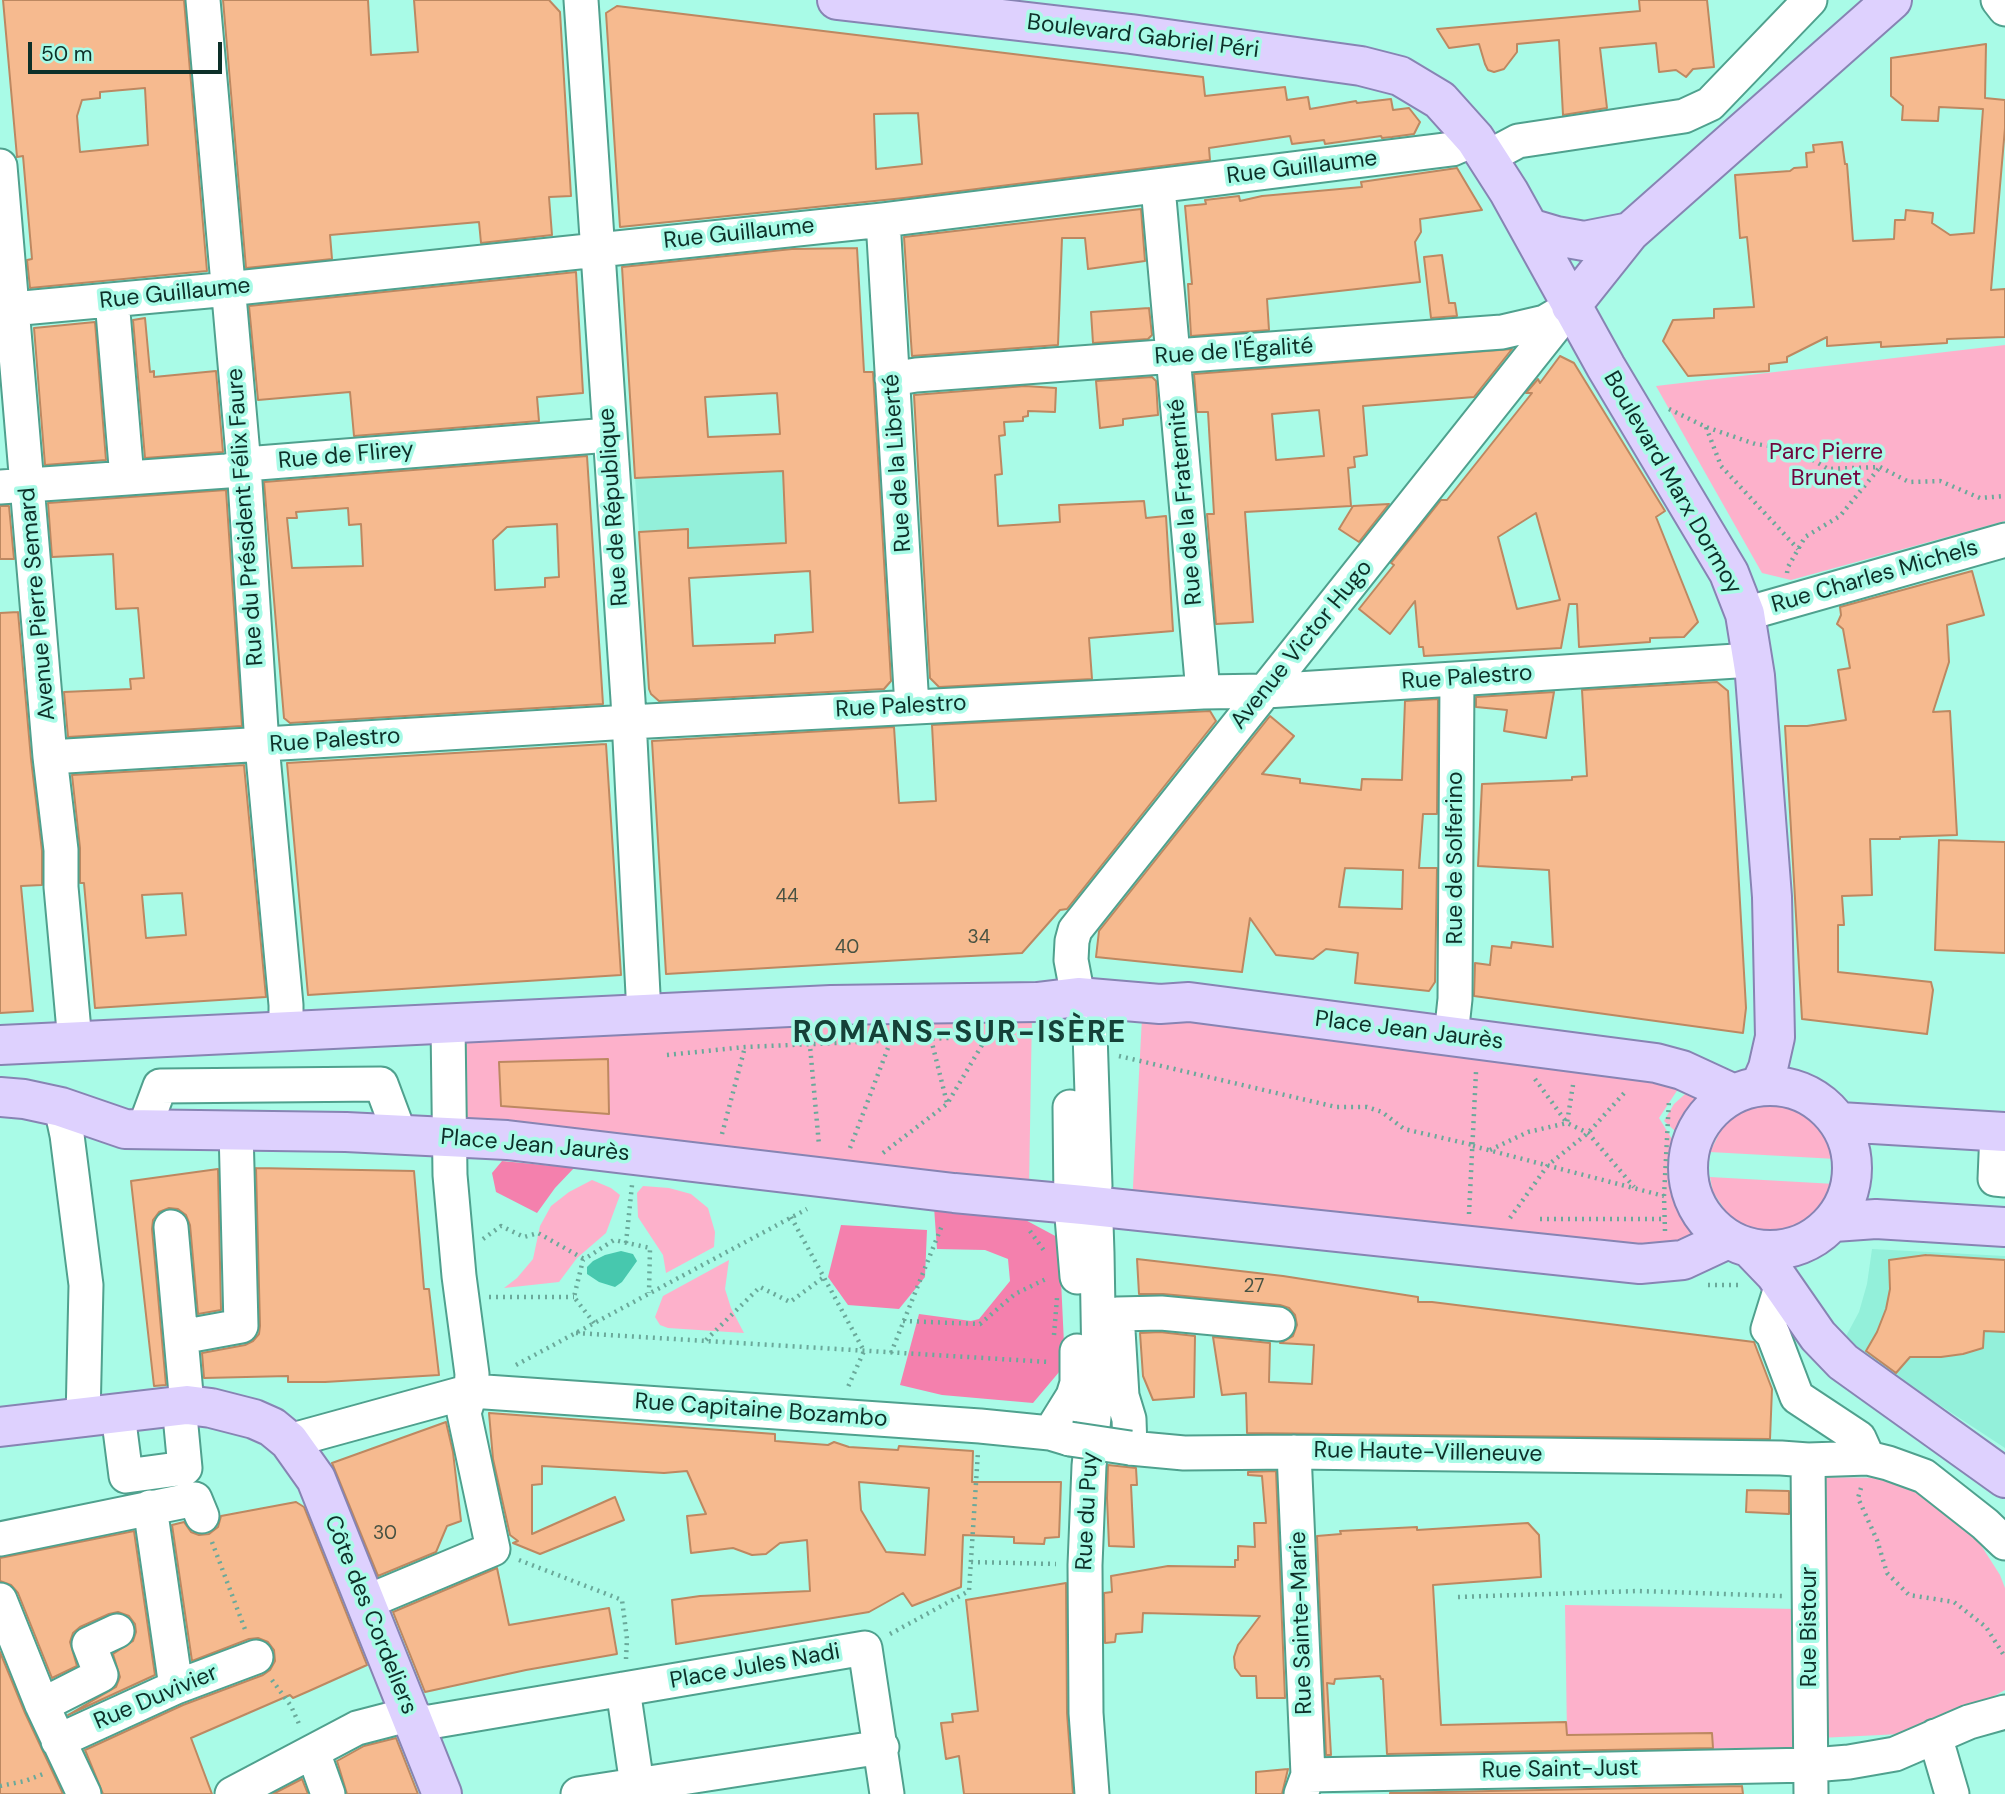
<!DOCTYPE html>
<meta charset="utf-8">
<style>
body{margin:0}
#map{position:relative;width:2005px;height:1794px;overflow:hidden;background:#a9fbe7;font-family:"DM Sans",sans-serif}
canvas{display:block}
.scale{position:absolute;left:28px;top:42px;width:194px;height:32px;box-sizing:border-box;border:4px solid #0d3029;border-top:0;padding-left:9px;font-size:21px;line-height:24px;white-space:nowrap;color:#0d3029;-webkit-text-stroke:5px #a9fbe7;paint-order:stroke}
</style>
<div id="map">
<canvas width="2005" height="1794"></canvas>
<div class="scale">50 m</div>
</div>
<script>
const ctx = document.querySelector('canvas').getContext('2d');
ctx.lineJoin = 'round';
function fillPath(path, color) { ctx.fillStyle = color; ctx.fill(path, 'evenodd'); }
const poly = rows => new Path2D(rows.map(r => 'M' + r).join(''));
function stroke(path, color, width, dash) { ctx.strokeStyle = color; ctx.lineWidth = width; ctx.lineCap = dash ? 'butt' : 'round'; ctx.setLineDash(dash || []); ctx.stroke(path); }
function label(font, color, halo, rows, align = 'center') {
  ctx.font = font + ' "DM Sans",sans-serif'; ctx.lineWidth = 7; ctx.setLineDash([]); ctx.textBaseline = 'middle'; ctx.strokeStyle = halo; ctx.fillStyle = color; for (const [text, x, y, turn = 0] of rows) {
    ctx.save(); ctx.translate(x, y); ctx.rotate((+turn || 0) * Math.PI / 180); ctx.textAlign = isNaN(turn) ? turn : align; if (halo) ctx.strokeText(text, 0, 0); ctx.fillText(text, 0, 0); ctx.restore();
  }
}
fillPath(poly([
 [804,441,808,541,688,548,688,529,639,532,633,449],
 [1872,1249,2005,1256,2005,1448,1900,1379,1845,1338,1859,1312,1867,1284]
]), '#93f0da');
fillPath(poly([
 [2005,345,2005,521,1791,580,1762,573,1656,386],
 [1167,1009,1684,1080,1659,1118,1675,1144,1681,1206,1702,1240,1623,1254,1132,1205,1142,1018],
 [1032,1013,1029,1186,464,1127,462,1031],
 [1694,1086,1705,1096,1684,1124,1678,1137,1674,1130,1664,1121,1674,1104],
 [1767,1104,1791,1106,1807,1114,1826,1132,1836,1159,1710,1152,1723,1126,1742,1111],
 [1710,1177,1835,1184,1823,1207,1809,1220,1784,1231,1764,1231,1742,1225,1727,1213,1713,1192],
 [592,1180,611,1188,620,1195,606,1233,577,1258,559,1282,504,1288,517,1278,533,1259,540,1226,551,1206,569,1192],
 [643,1186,669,1188,691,1194,708,1208,715,1232,714,1247,666,1273,663,1255,638,1217,637,1193],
 [729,1260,725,1289,731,1308,744,1333,668,1328,660,1325,655,1317,663,1296],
 [1818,1477,1894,1478,1917,1488,1977,1539,2000,1575,2005,1588,2005,1690,1980,1704,1901,1734,1819,1738],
 [1565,1605,1799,1609,1798,1755,1713,1758,1712,1733,1567,1735]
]), '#fdb1cb');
fillPath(poly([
 [502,1161,574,1168,555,1188,537,1213,496,1192,492,1173],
 [934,1207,1018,1216,1059,1238,1065,1365,1033,1403,942,1395,900,1385,919,1314,971,1321,979,1319,1010,1281,1008,1259,985,1250,937,1249],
 [841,1225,927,1230,925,1277,899,1309,848,1305,828,1277]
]), '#f480ad');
fillPath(poly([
 [621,1251,633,1254,637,1261,622,1282,615,1287,599,1282,587,1274,587,1267,593,1261,605,1255]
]), '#47c8ae');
const building = poly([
 [3,0,184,0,207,271,30,288,27,260,32,259,23,156,17,157,3,0],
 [145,88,148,145,80,152,77,116,82,100,100,98,100,92,145,88],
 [223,0,368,0,371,55,418,52,414,0,549,0,560,12,571,196,549,197,552,235,481,243,479,222,330,235,332,259,246,268,223,0],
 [1639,0,1707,0,1714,67,1693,69,1686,77,1676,70,1659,72,1656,43,1600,48,1607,108,1563,115,1559,40,1517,44,1517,52,1504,69,1494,72,1488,70,1485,64,1479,44,1449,48,1437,29,1640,11,1639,0],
 [617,6,1203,77,1205,96,1285,87,1287,100,1308,97,1310,109,1356,101,1357,103,1391,99,1393,110,1409,108,1420,122,1414,134,1392,137,1382,138,1381,136,1325,144,1324,140,1292,144,1290,136,1209,148,1210,160,904,198,620,227,606,13,617,6],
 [918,113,922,164,876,169,874,114,918,113],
 [1986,44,1985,98,2005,100,2005,128,1991,290,2005,289,2005,337,1947,339,1947,343,1881,347,1881,342,1827,346,1827,337,1787,357,1787,362,1769,364,1769,371,1688,376,1663,341,1673,320,1714,318,1714,309,1754,307,1747,237,1740,238,1735,175,1790,171,1794,168,1807,167,1806,153,1814,152,1813,145,1842,142,1845,164,1847,164,1853,241,1894,239,1895,220,1905,220,1906,210,1933,213,1932,223,1950,235,1974,233,1983,109,1939,107,1938,121,1902,120,1903,106,1891,96,1891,58,1986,44],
 [1457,168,1482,210,1420,219,1421,232,1415,242,1420,282,1267,299,1269,330,1191,336,1188,284,1192,284,1185,206,1206,204,1205,200,1239,196,1240,201,1262,196,1362,187,1361,182,1457,168],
 [1141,209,1145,261,1088,269,1085,238,1062,238,1058,345,912,356,904,237,1141,209],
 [857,248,864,372,873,372,891,681,884,689,659,701,651,694,649,689,639,532,688,529,688,548,786,543,783,471,635,478,622,267,792,249,857,248],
 [777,393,780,434,708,437,705,397,777,393],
 [810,571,813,632,775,635,775,643,693,646,689,578,810,571],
 [1442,255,1449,303,1455,303,1457,316,1431,318,1424,257,1442,255],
 [576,272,583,393,537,397,539,421,354,436,350,392,258,400,249,306,576,272],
 [1149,308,1152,335,1148,339,1093,343,1091,312,1149,308],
 [145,318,150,372,154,371,154,377,216,371,223,452,145,458,133,320,145,318],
 [95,322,106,460,45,465,34,328,95,322],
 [1512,349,1474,397,1363,406,1367,455,1354,457,1355,467,1348,468,1351,506,1245,512,1253,622,1216,624,1207,514,1214,514,1208,412,1197,412,1194,374,1512,349],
 [1319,410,1324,456,1276,460,1272,414,1319,410],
 [1560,356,1574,363,1665,511,1656,517,1698,622,1684,637,1650,638,1650,642,1579,647,1577,604,1569,604,1561,648,1424,656,1423,647,1419,647,1415,601,1390,634,1359,609,1394,565,1391,563,1441,500,1447,500,1532,393,1526,393,1538,379,1540,383,1560,356],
 [1536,513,1560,600,1517,609,1498,537,1536,513],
 [1152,377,1156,381,1158,415,1123,419,1123,425,1100,428,1096,381,1152,377],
 [1025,386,1056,388,1055,412,1028,411,1028,416,1023,417,1023,421,1004,422,1005,435,999,436,1002,474,995,475,998,526,1060,522,1059,505,1144,501,1146,518,1166,516,1173,631,1089,638,1092,679,939,687,930,678,914,395,1025,386],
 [587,456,603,704,290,723,284,718,264,482,587,456],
 [348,508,349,525,361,524,363,566,292,568,287,518,297,518,296,512,348,508],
 [557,524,559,577,545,578,545,587,495,590,493,540,507,527,557,524],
 [226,490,242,726,68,737,64,692,131,689,130,679,144,678,138,608,116,609,113,554,52,557,48,503,226,490],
 [1389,504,1359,542,1339,529,1353,506,1389,504],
 [0,506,9,506,14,559,0,559,0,506],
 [1972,571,1984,615,1947,625,1949,662,1933,712,1950,711,1957,835,1900,837,1900,839,1870,839,1872,895,1842,896,1844,925,1838,925,1838,972,1931,982,1933,990,1927,1034,1802,1019,1785,726,1807,726,1846,720,1838,670,1850,668,1843,629,1837,624,1841,615,1840,607,1972,571],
 [18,612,31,759,42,851,42,885,21,886,33,1011,0,1013,0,613,18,612],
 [1717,682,1728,691,1746,1008,1743,1033,1474,996,1475,963,1490,965,1492,946,1511,948,1512,942,1553,947,1549,870,1478,866,1482,784,1572,780,1572,777,1587,776,1582,690,1717,682],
 [1554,692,1546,738,1504,731,1507,710,1476,707,1476,697,1554,692],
 [1438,699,1437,814,1423,814,1419,868,1437,868,1435,982,1429,991,1355,983,1358,953,1326,949,1313,959,1276,955,1250,918,1242,972,1096,957,1099,931,1270,716,1294,736,1262,774,1300,779,1300,783,1361,790,1362,779,1402,780,1405,701,1438,699],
 [1345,868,1403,870,1402,909,1339,907,1345,868],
 [1210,711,1216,721,1067,909,1060,910,1022,953,666,974,652,741,894,727,899,803,936,801,932,725,1210,711],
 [606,744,621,975,308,995,287,763,606,744],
 [244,765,266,997,95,1008,84,883,80,883,80,848,72,775,244,765],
 [182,893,186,935,146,938,142,895,182,893],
 [1939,840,2005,842,2005,953,1935,950,1939,840],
 [608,1059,609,1114,501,1106,499,1062,608,1059],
 [256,1168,414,1171,424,1289,429,1289,439,1375,325,1382,288,1382,288,1376,204,1378,202,1353,245,1345,253,1341,259,1334,260,1326,256,1168],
 [218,1169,221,1310,198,1314,190,1225,186,1215,178,1209,169,1208,159,1212,153,1220,152,1229,166,1385,154,1386,131,1181,218,1169],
 [1926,1255,2005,1260,2005,1332,1984,1331,1983,1348,1963,1354,1941,1357,1910,1357,1896,1373,1866,1351,1877,1332,1886,1309,1890,1289,1889,1260,1926,1255],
 [1137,1259,1283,1276,1418,1297,1418,1302,1432,1302,1754,1342,1772,1389,1770,1439,1247,1433,1246,1393,1222,1395,1213,1337,1270,1343,1269,1382,1312,1384,1314,1345,1280,1343,1293,1336,1297,1325,1295,1315,1289,1308,1280,1305,1163,1294,1139,1294,1137,1259],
 [1160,1332,1195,1336,1194,1397,1153,1400,1143,1376,1140,1333,1160,1332],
 [489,1413,775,1434,775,1441,828,1445,834,1442,849,1447,898,1450,899,1446,973,1451,972,1482,1061,1482,1059,1537,1045,1538,1044,1544,1014,1543,1014,1537,963,1535,961,1587,912,1606,903,1593,869,1612,676,1644,672,1600,700,1596,810,1591,807,1540,780,1543,766,1554,752,1555,733,1548,691,1553,687,1516,706,1514,687,1471,664,1473,542,1466,542,1484,532,1485,532,1534,615,1497,624,1520,540,1554,513,1543,518,1541,510,1535,493,1459,489,1413],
 [859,1482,929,1488,925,1555,886,1552,861,1510,859,1482],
 [446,1422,453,1452,461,1521,447,1526,436,1552,378,1576,332,1463,446,1422],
 [1108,1465,1136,1468,1137,1485,1131,1485,1134,1547,1109,1546,1107,1498,1108,1465],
 [1276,1471,1285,1698,1257,1698,1256,1676,1241,1676,1235,1668,1234,1657,1238,1645,1260,1616,1143,1613,1142,1632,1116,1634,1115,1642,1105,1643,1104,1593,1112,1592,1111,1576,1168,1566,1235,1567,1235,1560,1238,1560,1238,1546,1255,1547,1254,1523,1266,1523,1262,1476,1248,1475,1248,1472,1276,1471],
 [1747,1490,1789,1491,1789,1514,1746,1512,1747,1490],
 [296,1502,304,1507,367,1665,309,1691,293,1698,290,1695,191,1738,212,1794,103,1794,85,1750,183,1705,263,1675,270,1670,275,1661,274,1650,268,1642,258,1638,249,1639,192,1661,172,1525,184,1522,191,1532,199,1535,209,1534,218,1527,221,1516,296,1502],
 [1528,1523,1539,1535,1541,1577,1433,1585,1441,1725,1566,1722,1567,1735,1712,1733,1713,1748,1387,1754,1383,1679,1381,1679,1380,1676,1335,1679,1334,1684,1327,1683,1331,1755,1326,1755,1317,1536,1341,1534,1340,1531,1417,1527,1417,1530,1528,1523],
 [134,1531,155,1675,68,1715,116,1687,120,1677,113,1654,133,1641,136,1632,135,1624,129,1616,118,1612,109,1614,80,1627,73,1633,70,1642,77,1666,52,1678,18,1593,11,1585,0,1581,0,1558,134,1531],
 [497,1568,509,1625,609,1608,617,1654,526,1670,425,1692,393,1612,497,1568],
 [1066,1583,1067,1713,1073,1794,964,1794,959,1756,946,1759,941,1723,953,1722,952,1714,978,1711,966,1600,1066,1583],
 [0,1652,25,1713,63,1794,0,1794,0,1652],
 [396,1738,418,1794,347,1794,337,1761,364,1746,396,1738],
 [1288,1769,1282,1794,1256,1794,1256,1772,1288,1769],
 [302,1779,308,1794,273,1794,302,1779],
 [1742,1786,1743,1794,1390,1794,1390,1793,1742,1786]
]);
fillPath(building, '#f6ba8f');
stroke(building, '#bd8861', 2);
const minor = poly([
 [203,0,244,466,262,745,286,1005,286,1033],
 [581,0,628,700,644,1014],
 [1998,0,2005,9],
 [1488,157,1518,141,1684,116,1710,104,1810,0],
 [0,166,50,757,61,850,61,887,75,1042],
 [1158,187,1203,692],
 [883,220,912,707],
 [112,300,127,478],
 [0,310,208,291,883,220,1436,151,1452,149,1475,139],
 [892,379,916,375,1502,332,1545,322,1569,308],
 [0,487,227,471,258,463,609,435],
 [1745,614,2005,540],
 [50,757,629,722,1203,692,1266,691,1752,660],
 [1078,997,1071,960,1072,941,1075,930,1571,306],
 [1078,997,1089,1002,1095,1186,1083,1205,1096,1223,1097,1253,1099,1368,1089,1466,1085,1565,1086,1713,1092,1794],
 [1451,1036,1455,999,1457,679],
 [61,1107,67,1135,86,1285,83,1419],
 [1070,1107,1071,1205,1077,1277],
 [144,1129,160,1086,381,1084,400,1135],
 [1997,1131,1995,1179,2005,1180],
 [171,1227,187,1405],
 [1782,1284,1768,1329,1773,1334,1797,1397,1859,1438,1868,1458],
 [1278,1324,1161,1313,1117,1314,1122,1396,1129,1419,1130,1448,1184,1453,1294,1452,1781,1458,1808,1460,1868,1458,1888,1463,1924,1476,1985,1524,2005,1543],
 [181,1337,241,1326,236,1129],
 [118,1414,126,1476,185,1468,179,1405],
 [1050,1433,1073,1396,1077,1383,1077,1351],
 [289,1441,471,1391,980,1426,1050,1433,1070,1439],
 [1294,1452,1308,1775,1301,1794],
 [1808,1460,1811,1794],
 [150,1507,176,1687],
 [0,1539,195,1499,202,1516],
 [0,1600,42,1705,84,1794],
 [364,1603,493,1549,464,1413,471,1391,472,1374,459,1276,450,1175,448,1025],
 [623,1689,637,1785],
 [42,1705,101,1675,89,1644,117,1631],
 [1935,1736,1952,1794],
 [58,1741,176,1687,256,1657],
 [313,1752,328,1794],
 [1308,1775,1812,1765,1849,1762,1895,1754,1969,1722,2005,1712],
 [232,1794,357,1728,411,1714,424,1723,865,1648,887,1794],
 [578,1794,882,1747]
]);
const major = poly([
 [837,0,1131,34,1361,66,1400,76,1440,100,1475,139,1509,192,1606,367,1729,573,1745,614,1755,676,1772,897,1775,1037,1768,1068,1760,1086],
 [1529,228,1556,236,1584,241,1630,232],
 [1571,306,1630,232,1892,0],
 [0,1045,831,1005,1037,1002,1078,997,1160,1004,1189,1002,1656,1063,1682,1070,1734,1094],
 '1688 1168a82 82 0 1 1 164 0a82 82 0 1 1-164 0Z',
 [0,1097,24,1099,61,1107,125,1129,346,1132,507,1140,954,1193,1083,1205,1640,1264,1683,1260,1728,1239],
 [1840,1122,2005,1132],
 [1834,1222,1876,1219,2005,1227],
 [1750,1248,1775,1274,1818,1336,1843,1362,2005,1478],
 [0,1427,187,1405,211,1408,254,1419,272,1427,289,1441,316,1479,442,1794]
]);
stroke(minor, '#4fa18e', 37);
stroke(major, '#8784b3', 42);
stroke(poly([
 [1669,409,1706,427,1755,444,1795,449,1828,469,1880,467,1909,482,1940,481,1980,498,2005,496],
 [1706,427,1721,466,1798,549],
 [1787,573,1788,567,1805,537,1840,516,1880,467],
 [809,1035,819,1145],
 [931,1039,947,1103],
 [667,1055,745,1047,949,1038],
 [1119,1056,1336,1107,1367,1107,1382,1112,1404,1129,1473,1145],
 [1535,1079,1567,1123,1573,1085],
 [722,1134,745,1047],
 [1473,1146,1664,1196],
 [850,1148,891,1040],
 [1490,1150,1528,1132,1567,1123,1588,1133,1634,1187],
 [883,1153,947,1104,988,1035],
 [1469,1214,1476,1072],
 [791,1217,864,1351,848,1387],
 [1510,1218,1548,1165,1588,1133,1626,1091],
 [1540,1219,1664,1219],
 [1030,1231,1045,1252],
 [1665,1231,1664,1196,1669,1100],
 [483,1239,501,1226,524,1237,538,1233,584,1259],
 [626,1243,632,1185],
 [1708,1285,1741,1285],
 [489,1297,574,1297],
 [903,1321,980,1324,1015,1294,1048,1278],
 [594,1323,574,1297,583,1260,614,1240,650,1248,649,1293],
 [576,1333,1049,1362],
 [1054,1335,1057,1298],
 [706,1340,760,1287,790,1302,824,1277],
 [891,1353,943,1223],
 [516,1365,807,1209],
 [1861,1488,1858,1498,1877,1540,1887,1573,1909,1595,1954,1602,1986,1627,2005,1657],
 [212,1542,246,1632],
 [519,1560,622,1600,627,1639,626,1659],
 [971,1562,1056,1564],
 [1458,1597,1638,1591,1782,1596],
 [890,1634,969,1591,978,1452],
 [272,1680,291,1706,300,1726],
 [0,1786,25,1781,43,1774]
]), '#6aa99a', 4.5, [2, 5]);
stroke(minor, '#fff', 33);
stroke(major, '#ded1fe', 38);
const minorBridge = poly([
 [1070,1439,1130,1448]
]);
stroke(minorBridge, '#4fa18e', 37, []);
stroke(minorBridge, '#fff', 33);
label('19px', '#475242', null, [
 ["44",787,897],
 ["34",979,938],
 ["40",847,948],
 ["27",1254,1287],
 ["30",385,1534]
]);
label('23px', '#0d3029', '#a9fbe7', [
 ["Boulevard Gabriel Péri",1143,37,7],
 ["Rue Guillaume",1302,168,-7],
 ["Rue Guillaume",739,234,-6],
 ["Rue Guillaume",175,294,-6],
 ["Rue de l'Égalité",1234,352,-4],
 ["Rue de Flirey",346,456,-5],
 ["Rue de la Liberté",898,463,-94],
 ["Boulevard Marx Dormoy",1672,483,60],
 ["Rue de la Fraternité",1186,502,-95],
 ["Rue de République",614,507,-94],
 ["Rue du Président Félix Faure",246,517,-94],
 ["Rue Charles Michels",1875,577,-16],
 ["Avenue Pierre Semard",38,604,-95],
 ["Avenue Victor Hugo",1302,645,-51],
 ["Rue Palestro",1467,678,-4],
 ["Rue Palestro",901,707,-3],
 ["Rue Palestro",335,741,-4],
 ["Rue de Solferino",1456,858,-90],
 ["Place Jean Jaurès",1409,1031,7],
 ["Place Jean Jaurès",535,1146,5],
 ["Rue Capitaine Bozambo",761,1411,4],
 ["Rue Haute-Villeneuve",1428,1453,1],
 ["Rue du Puy",1088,1511,-87],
 ["Côte des Cordeliers",370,1615,68],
 ["Rue Sainte-Marie",1302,1623,-92],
 ["Rue Bistour",1810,1627,-90],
 ["Place Jules Nadi",755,1667,-10],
 ["Rue Duvivier",156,1698,-23],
 ["Rue Saint-Just",1560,1770,-1]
]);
label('23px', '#71053e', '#a9fbe7', [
 ["Parc Pierre",1826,453],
 ["Brunet",1826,479]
]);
ctx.letterSpacing = '2px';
label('bold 30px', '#154138', '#a9fbe7', [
 ["ROMANS-SUR-ISÈRE",960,1034]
]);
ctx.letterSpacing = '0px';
</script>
